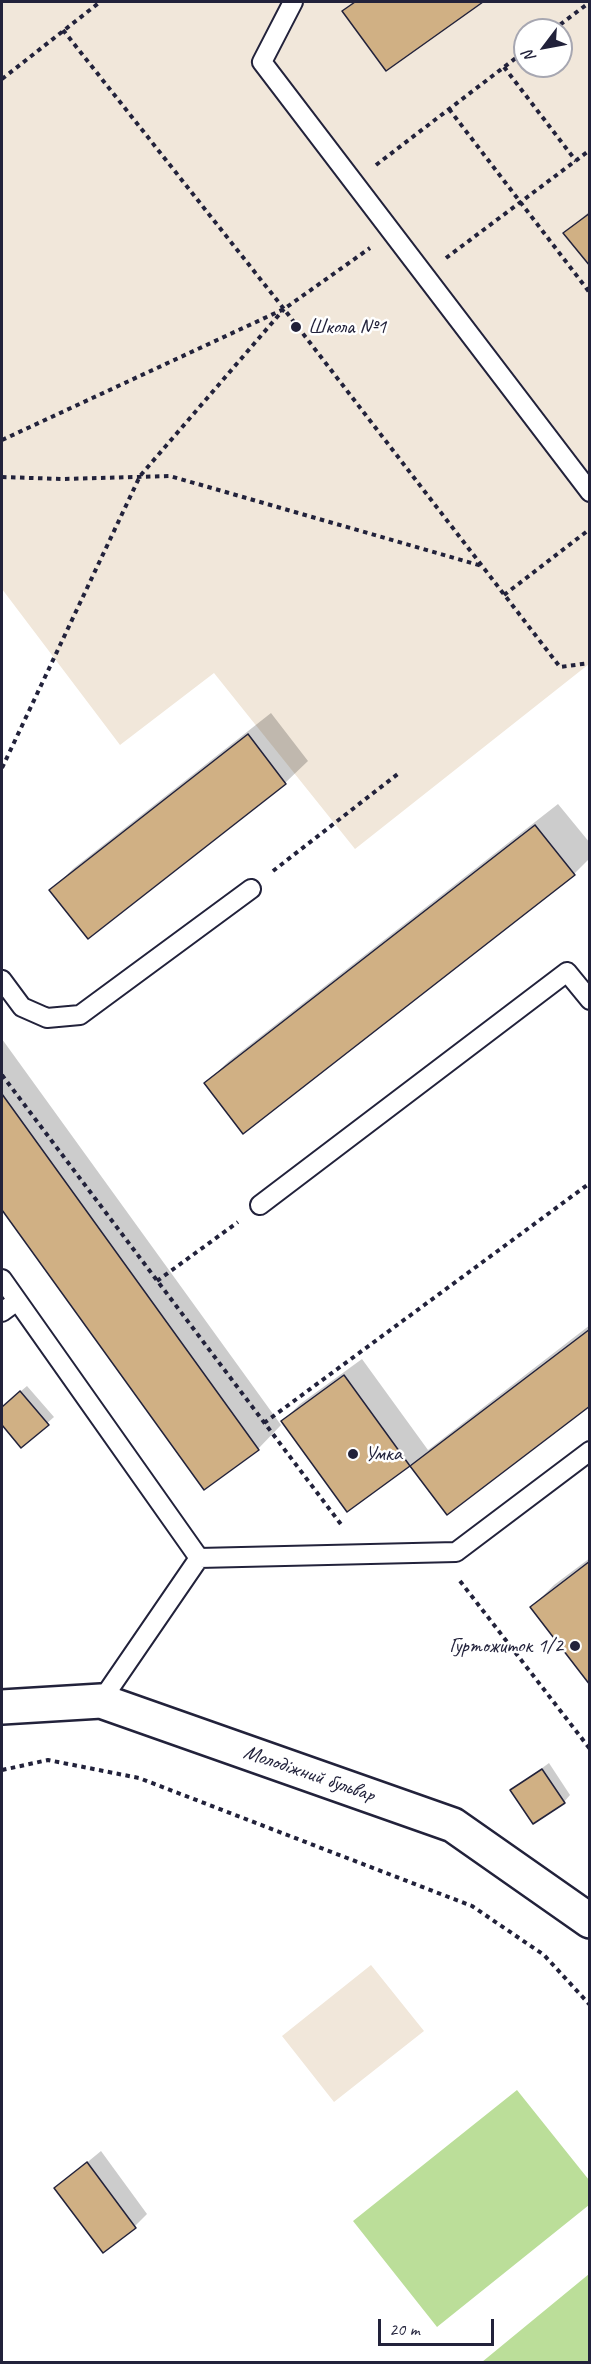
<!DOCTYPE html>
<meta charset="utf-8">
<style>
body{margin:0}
#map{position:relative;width:591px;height:2364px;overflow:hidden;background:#fff;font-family:Caveat,sans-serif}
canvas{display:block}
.frame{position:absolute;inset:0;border:3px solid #22223b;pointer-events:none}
.north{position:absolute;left:513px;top:18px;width:60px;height:60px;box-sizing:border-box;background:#fff;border:2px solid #a7a7b1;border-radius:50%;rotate:238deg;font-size:16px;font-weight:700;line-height:24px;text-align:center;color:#22223b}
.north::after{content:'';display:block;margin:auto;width:21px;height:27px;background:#22223b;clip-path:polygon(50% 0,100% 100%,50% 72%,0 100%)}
.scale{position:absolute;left:378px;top:2319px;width:116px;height:27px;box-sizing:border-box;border:3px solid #22223b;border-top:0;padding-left:8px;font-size:18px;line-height:21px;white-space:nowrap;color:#22223b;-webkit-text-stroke:4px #fff;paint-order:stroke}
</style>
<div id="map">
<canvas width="591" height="2364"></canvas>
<div class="frame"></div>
<div class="north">N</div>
<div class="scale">20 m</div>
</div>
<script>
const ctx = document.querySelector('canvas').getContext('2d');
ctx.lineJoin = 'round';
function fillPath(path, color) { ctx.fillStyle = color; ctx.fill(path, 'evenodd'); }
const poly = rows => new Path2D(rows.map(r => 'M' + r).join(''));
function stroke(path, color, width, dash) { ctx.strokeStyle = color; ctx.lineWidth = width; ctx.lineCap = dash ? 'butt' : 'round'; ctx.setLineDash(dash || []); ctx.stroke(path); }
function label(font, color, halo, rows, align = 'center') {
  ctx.font = font + ' Caveat,sans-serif'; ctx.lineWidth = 5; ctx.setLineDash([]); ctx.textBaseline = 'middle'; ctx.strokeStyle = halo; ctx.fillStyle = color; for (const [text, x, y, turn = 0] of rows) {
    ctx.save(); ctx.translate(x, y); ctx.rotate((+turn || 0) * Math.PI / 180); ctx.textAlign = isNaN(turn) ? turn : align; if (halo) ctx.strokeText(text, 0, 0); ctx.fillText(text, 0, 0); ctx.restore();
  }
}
fillPath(poly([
 [2,2,589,2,589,664,355,849,214,673,120,745,2,589],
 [525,30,561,30,561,66,525,66],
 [371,1965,424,2031,334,2102,282,2036]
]), '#f1e7da');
fillPath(poly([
 [517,2090,589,2180,589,2205,437,2327,353,2221],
 [589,2274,589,2362,482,2362]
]), '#bbde99');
fillPath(poly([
 [353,2,480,2,386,69,344,11],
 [590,211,590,264,565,233],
 [271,713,308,761,285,783,51,890,74,868],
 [558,804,590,843,590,858,574,874,206,1083,229,1061],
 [2,1039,281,1425,258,1449,204,1488,2,1208],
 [590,1325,590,1404,448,1512,410,1464,347,1510,283,1421,300,1404,362,1359,428,1450],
 [27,1386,54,1417,21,1446,2,1423,2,1407],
 [590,1558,590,1682,532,1607,554,1585],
 [549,1763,570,1795,564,1802,512,1790],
 [101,2151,147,2214,135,2226,56,2188]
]), '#0003');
const building = poly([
 [355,2,483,2,386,71,342,11,355,2],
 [590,213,590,266,563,233,590,213],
 [248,734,286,784,88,939,49,890,248,734],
 [535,825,575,875,243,1134,204,1083,535,825],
 [2,1094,259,1450,204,1490,2,1210,2,1094],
 [590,1329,590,1406,447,1515,410,1466,590,1329],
 [344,1375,410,1466,347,1512,281,1421,344,1375],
 [20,1391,49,1425,21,1448,2,1425,2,1407,20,1391],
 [590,1561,590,1685,530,1607,590,1561],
 [542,1769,565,1803,533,1824,510,1790,542,1769],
 [87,2162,136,2228,103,2253,54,2188,87,2162]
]);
fillPath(building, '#d0b084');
stroke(building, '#22223b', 1.5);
const service = poly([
 [293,2,262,62,590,492],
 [2,980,22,1007,47,1018,80,1015,251,889],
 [260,1205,567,972,590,1000],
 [2,1279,199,1558,101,1701],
 [2,1312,17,1301],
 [199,1558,456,1552,590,1451]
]);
const minor = poly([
 [2,1707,101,1701,453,1825,590,1921]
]);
stroke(service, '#22223b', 22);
stroke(minor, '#22223b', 38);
stroke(poly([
 [63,30,284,309,560,667,590,663],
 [553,30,590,2],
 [504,67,576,161],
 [2,79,100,2],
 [449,109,590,293],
 [376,165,525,51],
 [446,258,590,150],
 [2,440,284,309,370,248],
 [2,477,62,479,170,476,482,566],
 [504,595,590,529],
 [2,768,140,476,284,309],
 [273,871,399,773],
 [2,1075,343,1527],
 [157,1281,238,1222],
 [264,1423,590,1183],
 [460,1581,590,1749],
 [2,1770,48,1760,139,1778,472,1906,544,1955,590,2005]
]), '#22223b', 4, [4.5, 4.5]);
stroke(service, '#fff', 18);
stroke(minor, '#fff', 33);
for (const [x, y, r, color] of [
 [296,327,6,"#22223b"],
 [353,1454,6,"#22223b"],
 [575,1646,6,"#22223b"]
]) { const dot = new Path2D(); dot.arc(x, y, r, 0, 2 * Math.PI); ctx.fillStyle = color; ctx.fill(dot); stroke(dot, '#fff', 2); }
label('21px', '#22223b', '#fff', [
 ["Школа №1",308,327],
 ["Умка",365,1454],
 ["Гуртожиток 1/2",563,1646,"right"]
], 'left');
label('21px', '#22223b', '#fff', [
 ["Молодіжний бульвар",309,1774,19]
]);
</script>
